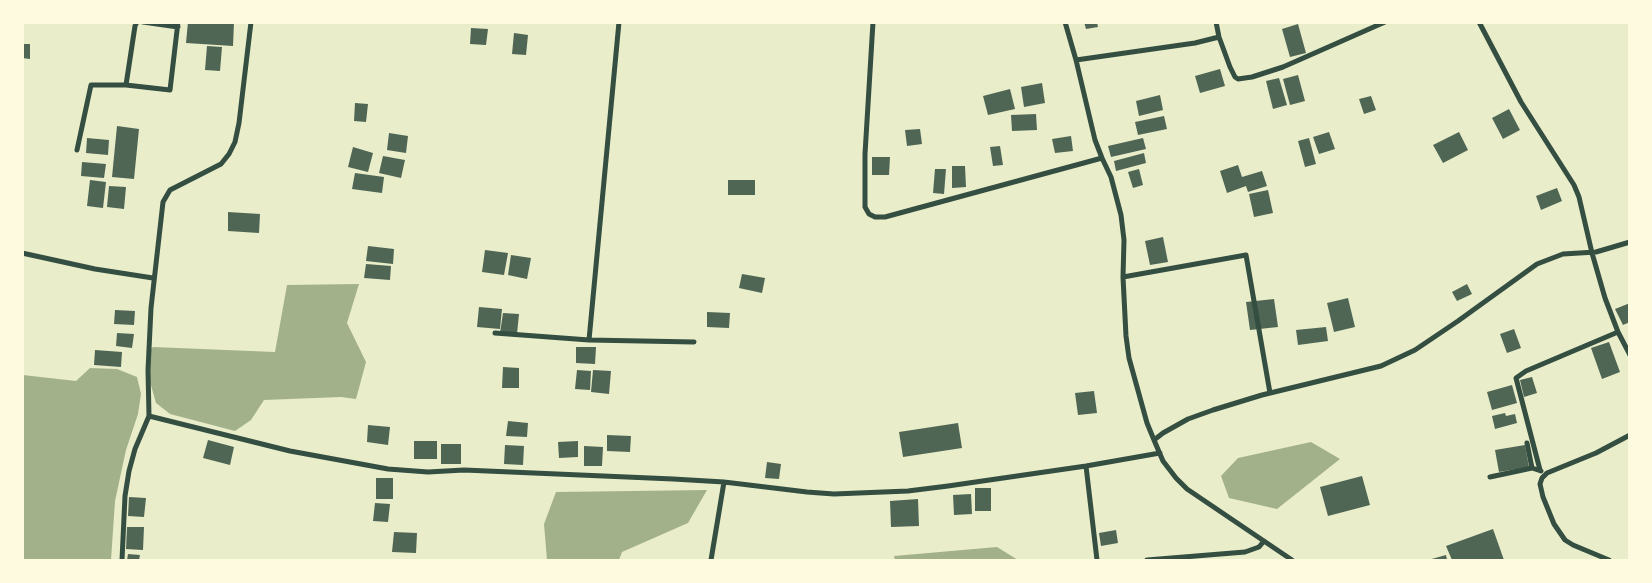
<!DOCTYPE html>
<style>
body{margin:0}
#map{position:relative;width:1652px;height:583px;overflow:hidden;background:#e9edc9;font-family:Helvetica,sans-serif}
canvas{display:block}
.frame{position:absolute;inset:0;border:24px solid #fefae0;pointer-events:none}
</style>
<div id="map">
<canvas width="1652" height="583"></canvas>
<div class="frame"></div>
</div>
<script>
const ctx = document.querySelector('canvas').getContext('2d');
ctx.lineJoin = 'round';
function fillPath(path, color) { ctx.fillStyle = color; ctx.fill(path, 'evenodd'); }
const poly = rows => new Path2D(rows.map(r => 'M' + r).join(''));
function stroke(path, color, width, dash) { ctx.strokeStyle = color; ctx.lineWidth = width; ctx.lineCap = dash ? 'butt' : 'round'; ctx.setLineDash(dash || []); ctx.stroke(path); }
fillPath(poly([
 [359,284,347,323,366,362,356,399,341,397,264,400,251,420,235,431,170,414,156,403,147,371,149,351,153,347,275,352,287,285],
 [90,368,117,369,137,377,141,394,138,414,126,450,115,501,111,560,23,560,23,375,76,381],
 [1311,442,1340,459,1277,509,1229,498,1221,476,1238,458],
 [707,490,688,523,622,552,619,560,547,560,544,524,556,492],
 [997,547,1018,560,895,560,894,556]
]), '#a3b18a');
fillPath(poly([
 [188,22,234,22,233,46,186,43],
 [1084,22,1097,22,1098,27,1086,29],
 [1298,24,1306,53,1290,57,1282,29],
 [471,28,488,29,486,45,470,44],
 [514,33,528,35,526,55,512,54],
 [22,44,30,44,30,59,22,58],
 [207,46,222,47,220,71,205,70],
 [1220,69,1225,86,1200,93,1195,76],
 [1298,75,1305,101,1290,105,1283,79],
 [1279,78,1287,105,1273,109,1266,81],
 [1042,83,1045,103,1024,107,1021,87],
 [1010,89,1015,109,988,115,983,96],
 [1160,95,1163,110,1139,116,1136,101],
 [1371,96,1376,110,1364,114,1359,99],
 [355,103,368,104,366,122,354,121],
 [1509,109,1520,130,1503,139,1492,118],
 [1036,114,1037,130,1012,131,1011,115],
 [1164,116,1167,129,1138,135,1135,122],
 [117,126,139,129,134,179,112,177],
 [920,129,922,144,907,146,905,130],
 [1329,132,1335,149,1319,154,1313,137],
 [1459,132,1468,150,1443,163,1433,145],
 [389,133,408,136,406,153,387,150],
 [1071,136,1073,151,1055,153,1052,139],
 [87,138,109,140,108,155,86,153],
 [1143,138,1146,149,1111,157,1108,146],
 [1309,138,1316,164,1305,167,1298,141],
 [1000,146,1003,165,993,166,990,147],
 [353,147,373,153,368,172,348,167],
 [1144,153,1146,163,1116,171,1114,161],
 [383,156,405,160,401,178,379,173],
 [872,157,890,157,889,175,872,175],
 [82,162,106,164,104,178,81,176],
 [1238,165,1242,177,1262,171,1267,186,1248,192,1246,186,1227,193,1220,171],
 [952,166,965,166,966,187,952,188],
 [935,169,946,169,944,194,933,193],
 [1139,169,1143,185,1133,188,1128,172],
 [355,173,384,177,382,193,352,189],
 [90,180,106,182,103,208,87,206],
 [728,180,755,180,755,195,728,195],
 [109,186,126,187,124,209,107,207],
 [1557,188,1562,201,1541,210,1536,196],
 [1268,190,1273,213,1254,217,1249,194],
 [228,212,260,214,259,233,228,231],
 [1163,237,1168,262,1150,265,1145,241],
 [368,246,394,249,393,264,366,261],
 [485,250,508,253,504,275,482,272],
 [511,255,531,258,527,279,508,275],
 [366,264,391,266,390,280,364,278],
 [742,274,765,278,762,293,739,288],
 [1467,284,1472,294,1457,301,1452,292],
 [1348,298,1355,327,1334,332,1327,303],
 [1274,299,1278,327,1250,330,1246,302],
 [1630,303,1630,322,1623,325,1615,309],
 [479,307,502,309,500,329,477,327],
 [115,310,135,311,134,325,114,324],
 [707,312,730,313,729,328,707,327],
 [503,313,519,314,517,334,500,333],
 [1326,327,1328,341,1298,345,1296,330],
 [1514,329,1521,348,1507,353,1500,334],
 [117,333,134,334,132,348,116,346],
 [1609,342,1620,372,1602,379,1591,348],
 [576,347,596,347,595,364,576,363],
 [95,350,122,352,121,367,94,365],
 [503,367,519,368,519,388,502,388],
 [577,370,591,371,590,390,575,389],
 [593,370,611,371,609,394,591,392],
 [1532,377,1537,393,1524,397,1520,380],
 [1512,385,1517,403,1492,410,1487,392],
 [1094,391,1097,413,1078,415,1075,393],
 [1505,413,1506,416,1515,414,1517,423,1495,429,1492,416],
 [508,421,528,423,527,437,506,436],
 [958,423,962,448,903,457,899,432],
 [368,425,390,427,388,445,367,442],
 [607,435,631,436,630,452,607,451],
 [208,440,234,447,230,465,203,458],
 [414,441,437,441,437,459,414,459],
 [578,441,578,457,559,458,558,442],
 [441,444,461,444,461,464,441,464],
 [505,445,524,446,523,465,504,464],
 [1525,445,1529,467,1499,472,1495,450],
 [584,446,603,447,602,466,584,466],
 [767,462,781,464,779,479,765,478],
 [1362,476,1370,505,1328,516,1320,487],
 [376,478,393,478,393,499,376,499],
 [975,488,991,488,991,511,975,511],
 [971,494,972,514,954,515,953,495],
 [129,497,146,498,144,517,128,516],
 [918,499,919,526,891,527,890,501],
 [375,503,390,504,388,522,373,521],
 [127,527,144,527,143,550,126,549],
 [1493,529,1504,560,1452,560,1446,546],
 [1116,530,1118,543,1101,546,1099,533],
 [394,532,417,533,416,553,392,552],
 [128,554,140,555,139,560,127,560],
 [1446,555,1447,560,1428,560]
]), '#4f6655');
stroke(poly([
 [143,22,178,27],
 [873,22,865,154,865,207,869,214,875,217,885,217,1102,158],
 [1065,22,1076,60,1095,140,1102,158,1111,177,1121,215,1124,240,1123,277,1126,336,1129,358,1147,423,1154,440,1163,461,1176,478,1187,489,1292,560],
 [1216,22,1219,37,1230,67,1235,77,1238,79,1252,77,1283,67,1385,22],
 [1479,22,1521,102,1574,185,1579,197,1592,253,1605,298,1618,332,1630,355],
 [1076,60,1195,43,1219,37],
 [126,85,135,26,137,22],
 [77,150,91,85,126,85,170,90,178,22],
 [22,253,95,269,153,278],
 [1123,277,1246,255,1270,393],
 [495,333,589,340,694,342],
 [589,340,619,22],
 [149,416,290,451,388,469,428,472,464,470,673,479,724,482,807,492,834,494,908,491,948,486,1086,466,1160,453],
 [1154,440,1163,433,1188,419,1213,410,1262,395,1381,366,1415,350,1458,321,1537,264,1563,254,1596,252,1630,242],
 [1527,443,1532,468],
 [1086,466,1097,560],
 [1540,470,1516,378,1526,371,1618,332],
 [1490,477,1532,468,1541,471],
 [122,560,125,496,129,471,135,449,149,416,148,370,151,308,163,202,170,190,221,164,229,154,235,142,239,123,251,22],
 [711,560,724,482],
 [1147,560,1245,552,1259,547,1264,541],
 [1609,560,1573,545,1565,540,1554,524,1543,497,1540,484,1542,478,1547,473,1596,453,1630,435]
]), '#344e41', 5);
</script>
